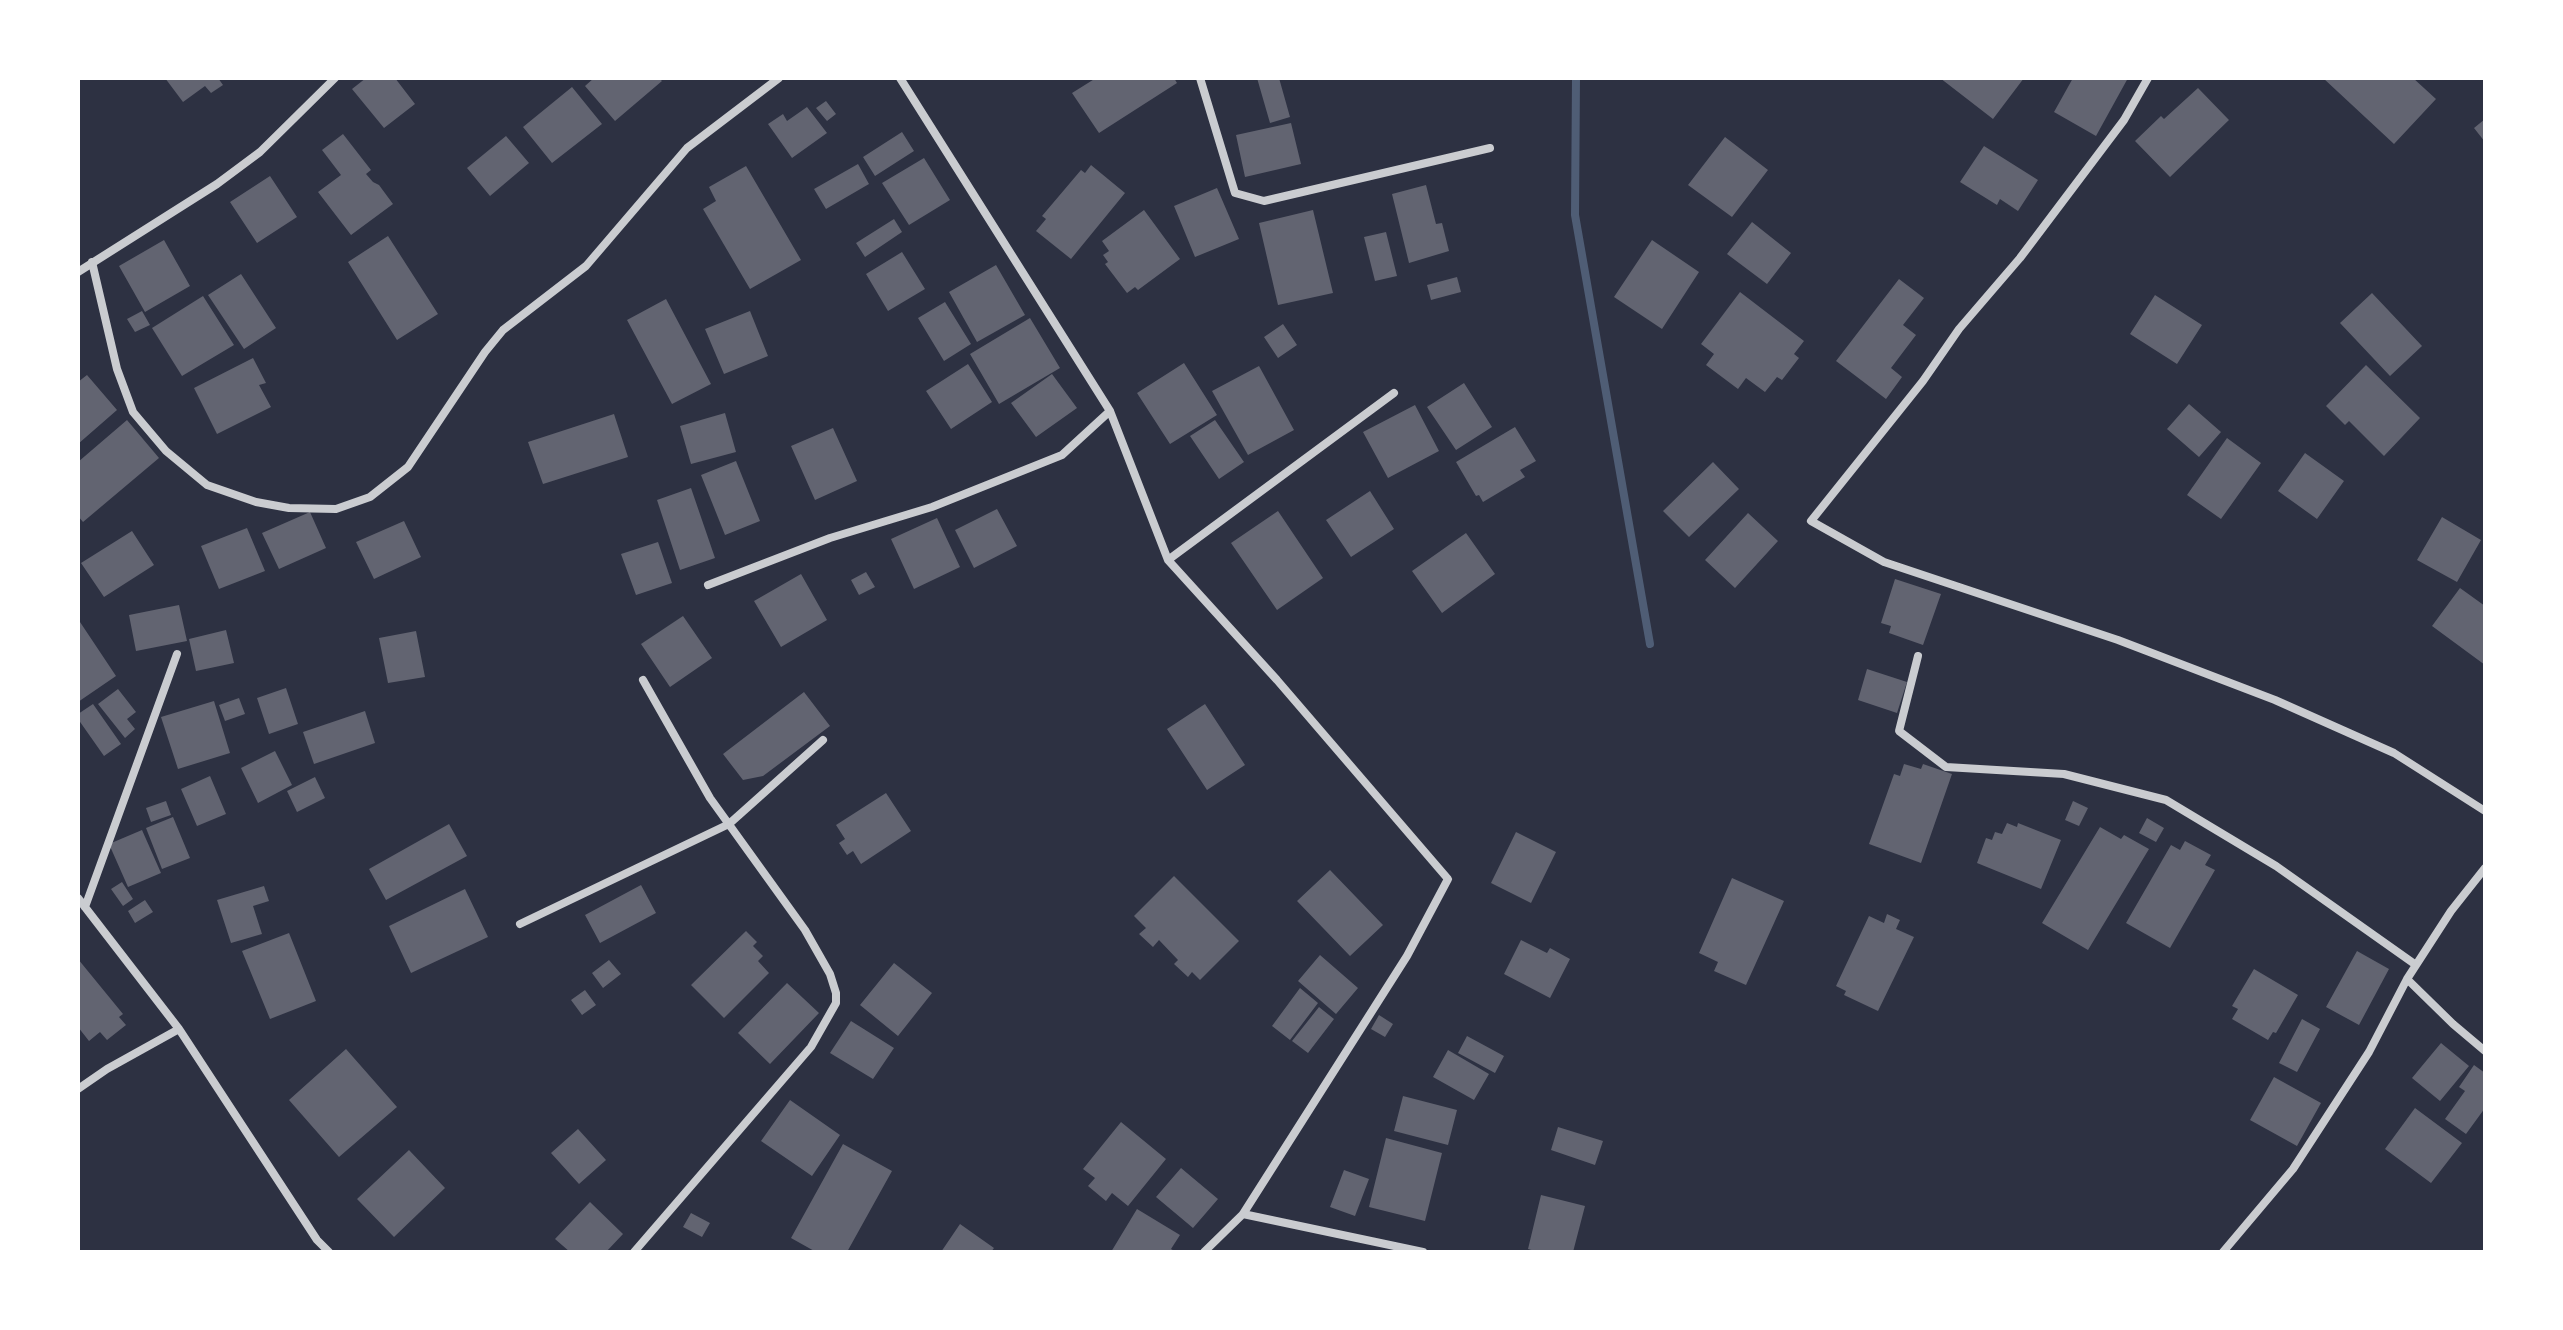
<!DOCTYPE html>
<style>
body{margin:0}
#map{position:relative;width:2563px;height:1330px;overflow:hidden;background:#2d3142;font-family:"Asap Condensed",sans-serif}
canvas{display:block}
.frame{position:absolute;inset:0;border:80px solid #fff;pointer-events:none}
</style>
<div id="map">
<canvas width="2563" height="1330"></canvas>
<div class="frame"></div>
</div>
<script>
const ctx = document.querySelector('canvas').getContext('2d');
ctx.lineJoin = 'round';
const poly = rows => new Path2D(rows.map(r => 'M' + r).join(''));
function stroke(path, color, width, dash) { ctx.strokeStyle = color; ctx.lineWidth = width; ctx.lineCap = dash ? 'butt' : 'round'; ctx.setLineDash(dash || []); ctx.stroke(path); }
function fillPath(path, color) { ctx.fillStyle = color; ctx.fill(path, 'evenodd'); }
stroke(poly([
 [1576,78,1575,215,1650,644]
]), '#4f5d75', 8);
fillPath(poly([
 [165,78,218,78,223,85,211,93,205,86,183,102],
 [366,78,395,78,415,104,384,128,352,89],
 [594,78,659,78,662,81,615,121,585,86],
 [1096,78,1174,78,1177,83,1099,133,1072,93],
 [1257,78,1279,78,1290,117,1270,123],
 [1940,78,2024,78,1993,119],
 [2073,78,2128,78,2096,136,2054,112],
 [2323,78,2413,78,2436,99,2394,144],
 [572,87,602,124,552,163,523,127],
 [2198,88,2229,120,2170,177,2135,141,2161,116,2164,119],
 [826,101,836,114,827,121,816,108],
 [807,107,827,133,792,158,768,124,783,114,787,121],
 [2485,119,2485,142,2474,128],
 [1291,123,1301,164,1245,177,1236,135],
 [902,132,914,151,875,176,863,157],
 [343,134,371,170,366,174,373,182,379,185,393,204,351,235,318,192,341,175,322,150],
 [506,136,529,163,490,196,467,168],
 [1725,137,1768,170,1732,217,1688,185],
 [1984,146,2038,180,2018,211,2000,199,1997,205,1960,182],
 [924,158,950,200,909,225,882,183],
 [858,164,869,184,826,209,814,189],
 [1091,165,1125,193,1071,259,1036,231,1046,219,1042,216,1081,170,1085,173],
 [746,166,801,260,750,289,703,209,716,201,709,187],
 [270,176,297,217,257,243,230,202],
 [1426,185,1436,224,1442,223,1449,251,1409,263,1392,194],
 [1217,188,1239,239,1195,257,1174,206],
 [1144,210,1180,259,1138,290,1135,287,1127,293,1105,264,1108,262,1103,255,1109,251,1102,241],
 [1313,210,1333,293,1278,305,1259,223],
 [894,219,902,232,865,257,856,243],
 [1752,222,1791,253,1767,284,1727,254],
 [1386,232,1397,276,1375,281,1364,237],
 [388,236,438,314,397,340,348,262],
 [164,240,190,286,145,312,119,266],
 [1652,240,1699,272,1662,329,1614,297],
 [902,252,925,289,888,311,866,274],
 [996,265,1025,315,977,342,949,292],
 [241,274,276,328,244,349,208,295],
 [1457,277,1461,292,1431,300,1427,285],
 [1899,279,1924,298,1903,325,1916,335,1891,368,1902,377,1886,399,1836,361],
 [1740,292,1804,341,1794,354,1799,358,1782,380,1777,377,1765,392,1746,378,1738,389,1706,365,1714,354,1701,344],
 [2372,293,2422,346,2390,376,2340,323],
 [2155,295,2202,325,2177,364,2130,334],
 [203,296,234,345,182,376,152,328],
 [666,299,711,384,672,404,627,320],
 [945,302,971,344,944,361,918,318],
 [142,311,150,325,135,332,127,319],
 [750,311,768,356,724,374,705,329],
 [1030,318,1060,368,999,404,970,354],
 [1283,324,1297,345,1278,358,1264,337],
 [253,358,266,383,259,385,271,407,217,434,194,388],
 [1184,363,1217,415,1170,444,1137,393],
 [968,364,992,402,951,429,926,391],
 [2366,365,2420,418,2384,456,2349,421,2345,425,2326,406],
 [1259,366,1294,430,1248,455,1212,391],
 [1052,374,1077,408,1036,437,1011,403],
 [87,375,117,410,78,444,78,382],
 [1464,383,1492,427,1456,450,1427,407],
 [2189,404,2221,432,2199,457,2167,429],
 [1415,405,1439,451,1388,478,1363,432],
 [725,413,736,452,691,464,680,426],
 [614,414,628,457,543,484,528,442],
 [127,420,159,458,83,522,78,516,78,462],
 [1215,420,1244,462,1219,479,1190,436],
 [1515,427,1536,461,1520,470,1525,477,1483,502,1479,495,1476,496,1456,462],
 [833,428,857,481,815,500,791,446],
 [2227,438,2261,463,2221,519,2187,495],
 [2305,453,2344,481,2317,519,2278,491],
 [736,461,760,521,725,535,701,475],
 [1713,462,1739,489,1689,537,1663,511],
 [691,488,715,558,680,570,657,500],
 [1370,491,1394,529,1351,557,1326,520],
 [997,509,1017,546,974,568,955,530],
 [1278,511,1323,578,1277,610,1231,543],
 [310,512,326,548,279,569,262,533],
 [1748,513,1778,541,1735,588,1705,560],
 [2442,517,2481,540,2457,582,2417,560],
 [937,518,960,567,914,589,891,539],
 [404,521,421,557,374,579,356,542],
 [247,528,265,571,219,589,201,546],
 [132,531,154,565,104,597,81,563],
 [1466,533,1495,574,1442,613,1412,571],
 [658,542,672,583,636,595,621,554],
 [866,572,875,587,859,595,851,580],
 [801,574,827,620,781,647,754,601],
 [1895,579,1941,594,1923,645,1889,633,1891,626,1881,623],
 [2460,588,2485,606,2485,665,2432,626],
 [179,605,187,641,136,651,129,615],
 [683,616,712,658,670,687,641,644],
 [78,619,116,676,78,702],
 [226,630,234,663,196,671,189,639],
 [416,631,425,677,388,683,379,638],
 [1867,669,1907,682,1897,713,1858,700],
 [286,688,298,724,269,734,257,698],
 [118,689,136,712,127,719,135,729,125,738,98,704],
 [804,692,830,726,763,776,743,780,723,754],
 [239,698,245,714,225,721,219,705],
 [214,701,230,753,178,769,161,717],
 [93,704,121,744,104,756,78,719,78,714],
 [1205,704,1245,765,1207,790,1167,729],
 [365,711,375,743,314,764,303,732],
 [275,751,292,785,258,803,241,768],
 [1904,764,1921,769,1923,764,1952,774,1921,863,1869,844,1894,774,1900,776],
 [210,776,226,814,197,826,181,789],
 [315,777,325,798,297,812,287,791],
 [886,793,911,831,861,864,853,851,847,855,839,843,845,839,836,825],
 [166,801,171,815,151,822,146,808],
 [2073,801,2088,808,2079,826,2065,820],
 [173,817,190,858,162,869,146,828],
 [2147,818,2164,828,2156,842,2139,833],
 [2007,823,2017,827,2018,823,2061,840,2041,889,1977,863,1986,838,1992,840,1995,832,2002,834],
 [449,824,467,856,386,900,369,869],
 [2100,827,2121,839,2124,835,2149,849,2088,950,2042,923],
 [142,830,161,873,128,887,109,844],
 [1516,832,1556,852,1531,903,1491,883],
 [2185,841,2211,855,2205,865,2215,870,2170,948,2126,923,2171,845,2180,850],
 [1330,870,1383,925,1350,956,1297,901],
 [1174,876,1239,941,1200,980,1192,972,1188,977,1174,964,1178,960,1159,940,1153,947,1139,934,1146,928,1134,916],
 [1732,878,1784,901,1746,985,1714,971,1718,962,1699,953],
 [122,882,133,899,123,906,111,889],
 [641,885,656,913,600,943,585,915],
 [264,886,269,901,253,906,262,934,231,943,217,900],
 [465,889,488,937,411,973,389,926],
 [145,900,153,912,135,923,128,911],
 [1887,914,1900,920,1896,929,1914,937,1878,1011,1844,995,1846,991,1836,986,1869,916,1884,923],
 [746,931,757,942,753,946,763,956,758,961,769,973,724,1018,691,985],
 [289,933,316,1001,270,1019,242,951],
 [1521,940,1547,953,1550,948,1570,959,1550,998,1504,974],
 [2357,951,2389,969,2359,1025,2326,1007],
 [1320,955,1358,988,1336,1014,1298,981],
 [78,959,123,1014,119,1017,126,1025,107,1040,100,1032,89,1041,78,1027],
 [609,960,621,974,603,988,592,973],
 [894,963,932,993,898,1036,860,1005],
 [2254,969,2298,995,2276,1033,2273,1032,2268,1040,2232,1019,2238,1009,2232,1006],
 [787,983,819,1013,770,1064,738,1033],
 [1300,988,1318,1003,1290,1040,1272,1026],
 [585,990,596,1005,582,1015,571,1000],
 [1319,1007,1334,1019,1308,1053,1292,1041],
 [1379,1015,1393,1024,1385,1037,1371,1029],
 [2302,1019,2320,1029,2297,1072,2279,1063],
 [851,1021,894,1048,873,1079,830,1053],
 [1467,1036,1504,1056,1495,1073,1458,1053],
 [2441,1043,2469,1066,2440,1101,2412,1078],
 [346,1049,397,1107,339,1157,289,1100],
 [1448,1050,1489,1074,1474,1100,1433,1077],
 [2474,1065,2485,1073,2485,1108,2466,1134,2445,1119,2465,1091,2459,1087],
 [2274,1077,2321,1103,2297,1146,2250,1120],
 [1403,1096,1457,1110,1448,1145,1394,1131],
 [790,1100,840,1135,812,1176,761,1141],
 [2415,1108,2462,1143,2431,1183,2385,1149],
 [1121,1122,1166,1159,1128,1206,1112,1193,1106,1201,1088,1186,1095,1178,1083,1169],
 [1558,1127,1603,1141,1595,1165,1551,1150],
 [578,1129,606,1160,579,1184,551,1153],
 [1386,1138,1442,1153,1425,1221,1369,1207],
 [843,1144,892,1171,847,1252,816,1252,791,1238],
 [409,1150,445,1188,394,1237,357,1199],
 [1181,1168,1218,1199,1193,1228,1156,1197],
 [1344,1170,1369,1179,1355,1216,1330,1207],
 [1541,1195,1585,1206,1573,1252,1538,1252,1528,1249],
 [590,1202,623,1234,606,1252,570,1252,555,1239],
 [1137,1209,1180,1235,1171,1249,1176,1252,1111,1252],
 [691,1213,710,1223,702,1237,683,1227],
 [960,1224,994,1248,991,1252,941,1252]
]), '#626471');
stroke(poly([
 [900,78,1110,411,1168,560,1277,680,1448,879,1407,956,1243,1214,1204,1252],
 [1200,78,1235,193,1264,201,1490,148],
 [2148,78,2124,120,2020,258,1959,329,1923,381,1811,521,1884,562,2118,640,2275,700,2394,753,2485,811],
 [92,262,117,369,133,412,166,451,207,485,256,502,289,508,336,509,370,497,408,467,485,352,503,330,586,266,687,148,779,78],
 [78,272,217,184,260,152,335,78],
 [1168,560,1394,393],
 [708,585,830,538,932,507,1062,455,1110,411],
 [1918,656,1899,731,1946,767,2064,774,2166,800,2276,866,2416,965],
 [78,898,179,1029,317,1240,329,1252],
 [85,907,177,654],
 [520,924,729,824,823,740],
 [2407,979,2453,1024,2485,1051],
 [78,1089,107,1069,179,1029],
 [1243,1214,1423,1252],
 [634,1252,811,1047,836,1003,836,993,830,974,805,930,710,798,643,680],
 [2223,1252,2293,1169,2369,1052,2407,979,2451,911,2485,868]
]), '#caccd0', 8);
</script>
